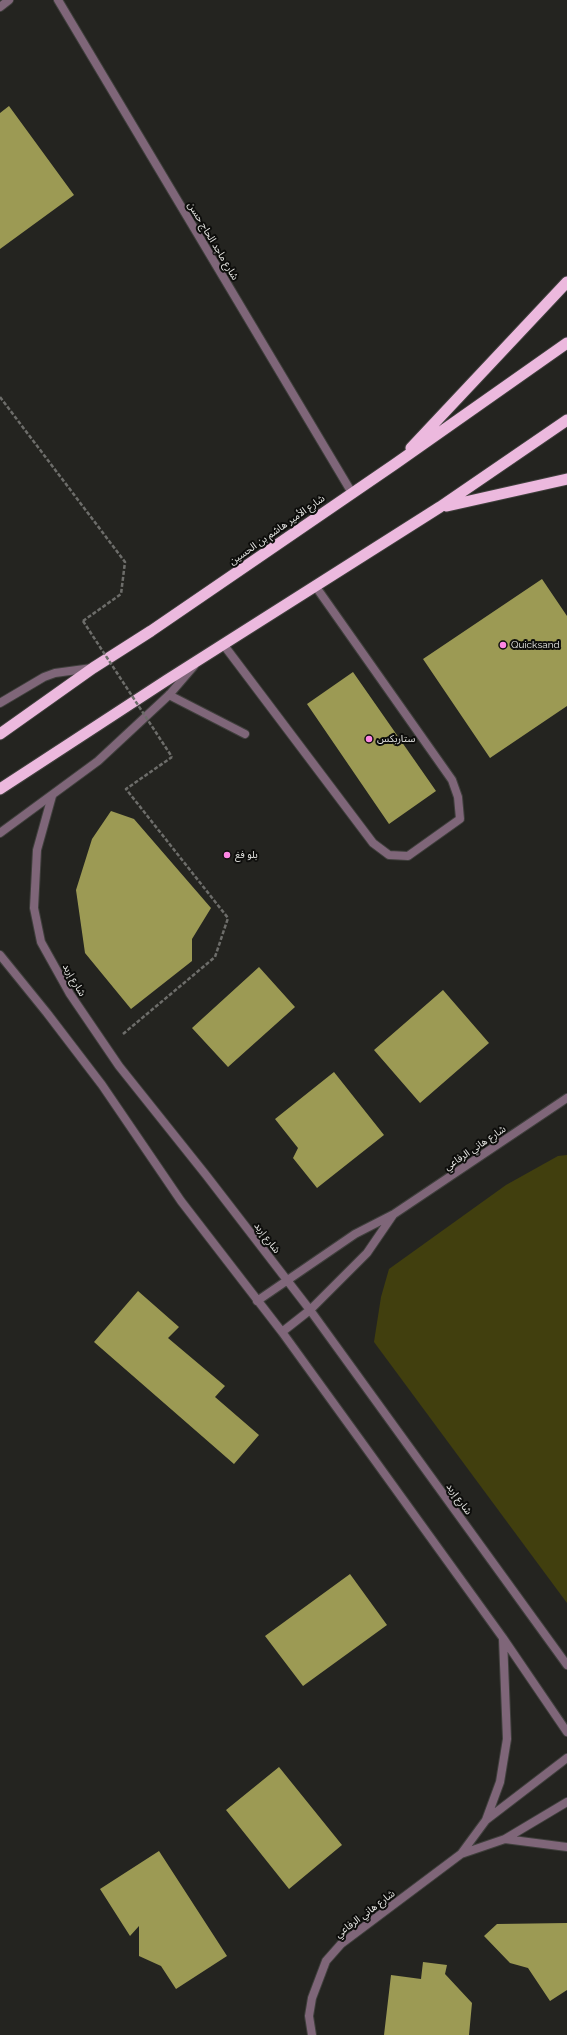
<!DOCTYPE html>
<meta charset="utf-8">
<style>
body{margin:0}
canvas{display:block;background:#242420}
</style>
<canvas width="567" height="2035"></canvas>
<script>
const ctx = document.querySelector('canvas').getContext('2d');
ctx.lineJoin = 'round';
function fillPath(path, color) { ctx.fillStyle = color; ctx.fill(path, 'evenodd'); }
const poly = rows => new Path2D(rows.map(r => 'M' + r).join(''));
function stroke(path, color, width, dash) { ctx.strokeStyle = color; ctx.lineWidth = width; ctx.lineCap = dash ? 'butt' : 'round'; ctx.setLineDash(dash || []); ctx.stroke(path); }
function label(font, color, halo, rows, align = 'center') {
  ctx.font = font + ' Raleway,"Noto Sans Arabic",sans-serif'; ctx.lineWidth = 4; ctx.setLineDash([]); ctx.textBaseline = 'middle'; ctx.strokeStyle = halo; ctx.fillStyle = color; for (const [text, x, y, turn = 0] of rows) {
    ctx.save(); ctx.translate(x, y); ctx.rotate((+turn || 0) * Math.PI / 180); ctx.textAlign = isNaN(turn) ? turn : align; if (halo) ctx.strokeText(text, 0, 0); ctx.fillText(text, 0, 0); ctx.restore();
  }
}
fillPath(poly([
 [567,1155,567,1603,374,1342,381,1297,389,1269,506,1185,558,1156]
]), '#413f0e');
fillPath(poly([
 [9,106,74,195,0,249,0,113],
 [542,579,567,616,567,706,490,758,423,659],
 [353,672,436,791,389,824,307,704],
 [111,811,134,819,211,908,192,939,192,961,131,1009,85,953,76,890,92,839],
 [259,967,295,1007,228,1067,192,1028],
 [443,990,489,1043,420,1103,374,1050],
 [334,1072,384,1135,317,1188,293,1158,298,1148,275,1119],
 [138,1291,179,1327,168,1338,225,1386,215,1397,259,1435,234,1464,94,1342],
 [350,1574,387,1625,303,1686,265,1636],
 [279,1767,342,1845,289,1889,226,1810],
 [159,1851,227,1956,176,1989,161,1966,139,1956,139,1926,130,1936,100,1889],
 [567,1923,567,1990,550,2001,528,1968,510,1963,484,1936,497,1924],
 [423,1962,447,1965,445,1974,472,2003,469,2035,384,2035,391,1975,421,1979]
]), '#9c9a54');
const service = poly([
 [223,644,373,843,389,855,408,856,460,819,458,797,452,780,316,587],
 [169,695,245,734]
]);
const minor = poly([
 [58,0,352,493],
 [0,7,9,0],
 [52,796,37,850,34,908,41,942,70,994,119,1066,206,1175,310,1310,567,1665],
 [0,955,47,1013,102,1085,181,1201,282,1332,371,1455,503,1638,567,1732],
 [257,1301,355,1234,394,1214,567,1098],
 [282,1332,310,1310,367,1253,393,1215],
 [486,1820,567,1758],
 [505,1839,567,1847],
 [461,1854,505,1839,567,1802],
 [312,2035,309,2016,312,1998,326,1961,341,1944,461,1854,486,1820,500,1782,507,1739,503,1639]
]);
const tertiary = poly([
 [0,703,44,677,55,673,92,668],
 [0,833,98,761,169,695,194,666]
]);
const trunk = poly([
 [411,448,567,282],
 [447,506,567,479],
 [0,734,93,668,151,631,395,464,567,343],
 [0,789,167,680,440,507,567,420]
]);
stroke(service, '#3f3f3c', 10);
stroke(minor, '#3f3f3c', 10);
stroke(tertiary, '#3f3f3c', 10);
stroke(trunk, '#3f3f3c', 13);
stroke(poly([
 [0,397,125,562,121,594,83,621],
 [123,1034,215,957,228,918,126,789,172,757]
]), '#6d6d6a', 2.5, [4, 2]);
stroke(service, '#7f6679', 8);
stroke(minor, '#7f6679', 8);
stroke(tertiary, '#7f6679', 8);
stroke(trunk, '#ecb9de', 11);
stroke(poly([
 [83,621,172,757]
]), '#6d6d6a', 2.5, [4, 2]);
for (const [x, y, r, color] of [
 [503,645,4,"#fd86e3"],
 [369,739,4,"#fd86e3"],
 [227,855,4,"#fd86e3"]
]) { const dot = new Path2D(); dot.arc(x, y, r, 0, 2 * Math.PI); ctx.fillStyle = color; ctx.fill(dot); stroke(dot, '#0d0d0b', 1.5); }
label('10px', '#e8e8e5', '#0d0d0b', [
 ["شارع ماجد الحاج حسن",213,241,59],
 ["شارع الأمير هاشم بن الحسين",277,530,-35],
 ["شارع إربد",74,980,60],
 ["شارع هاني الرفاعي",475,1148,-34],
 ["شارع إربد",267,1238,53],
 ["شارع إربد",459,1499,54],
 ["شارع هاني الرفاعي",365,1914,-37]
]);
label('10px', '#e8e8e5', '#0d0d0b', [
 ["Quicksand",511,645],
 ["ستاربكس",377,739],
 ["بلو فغ",235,855]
], 'left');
</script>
